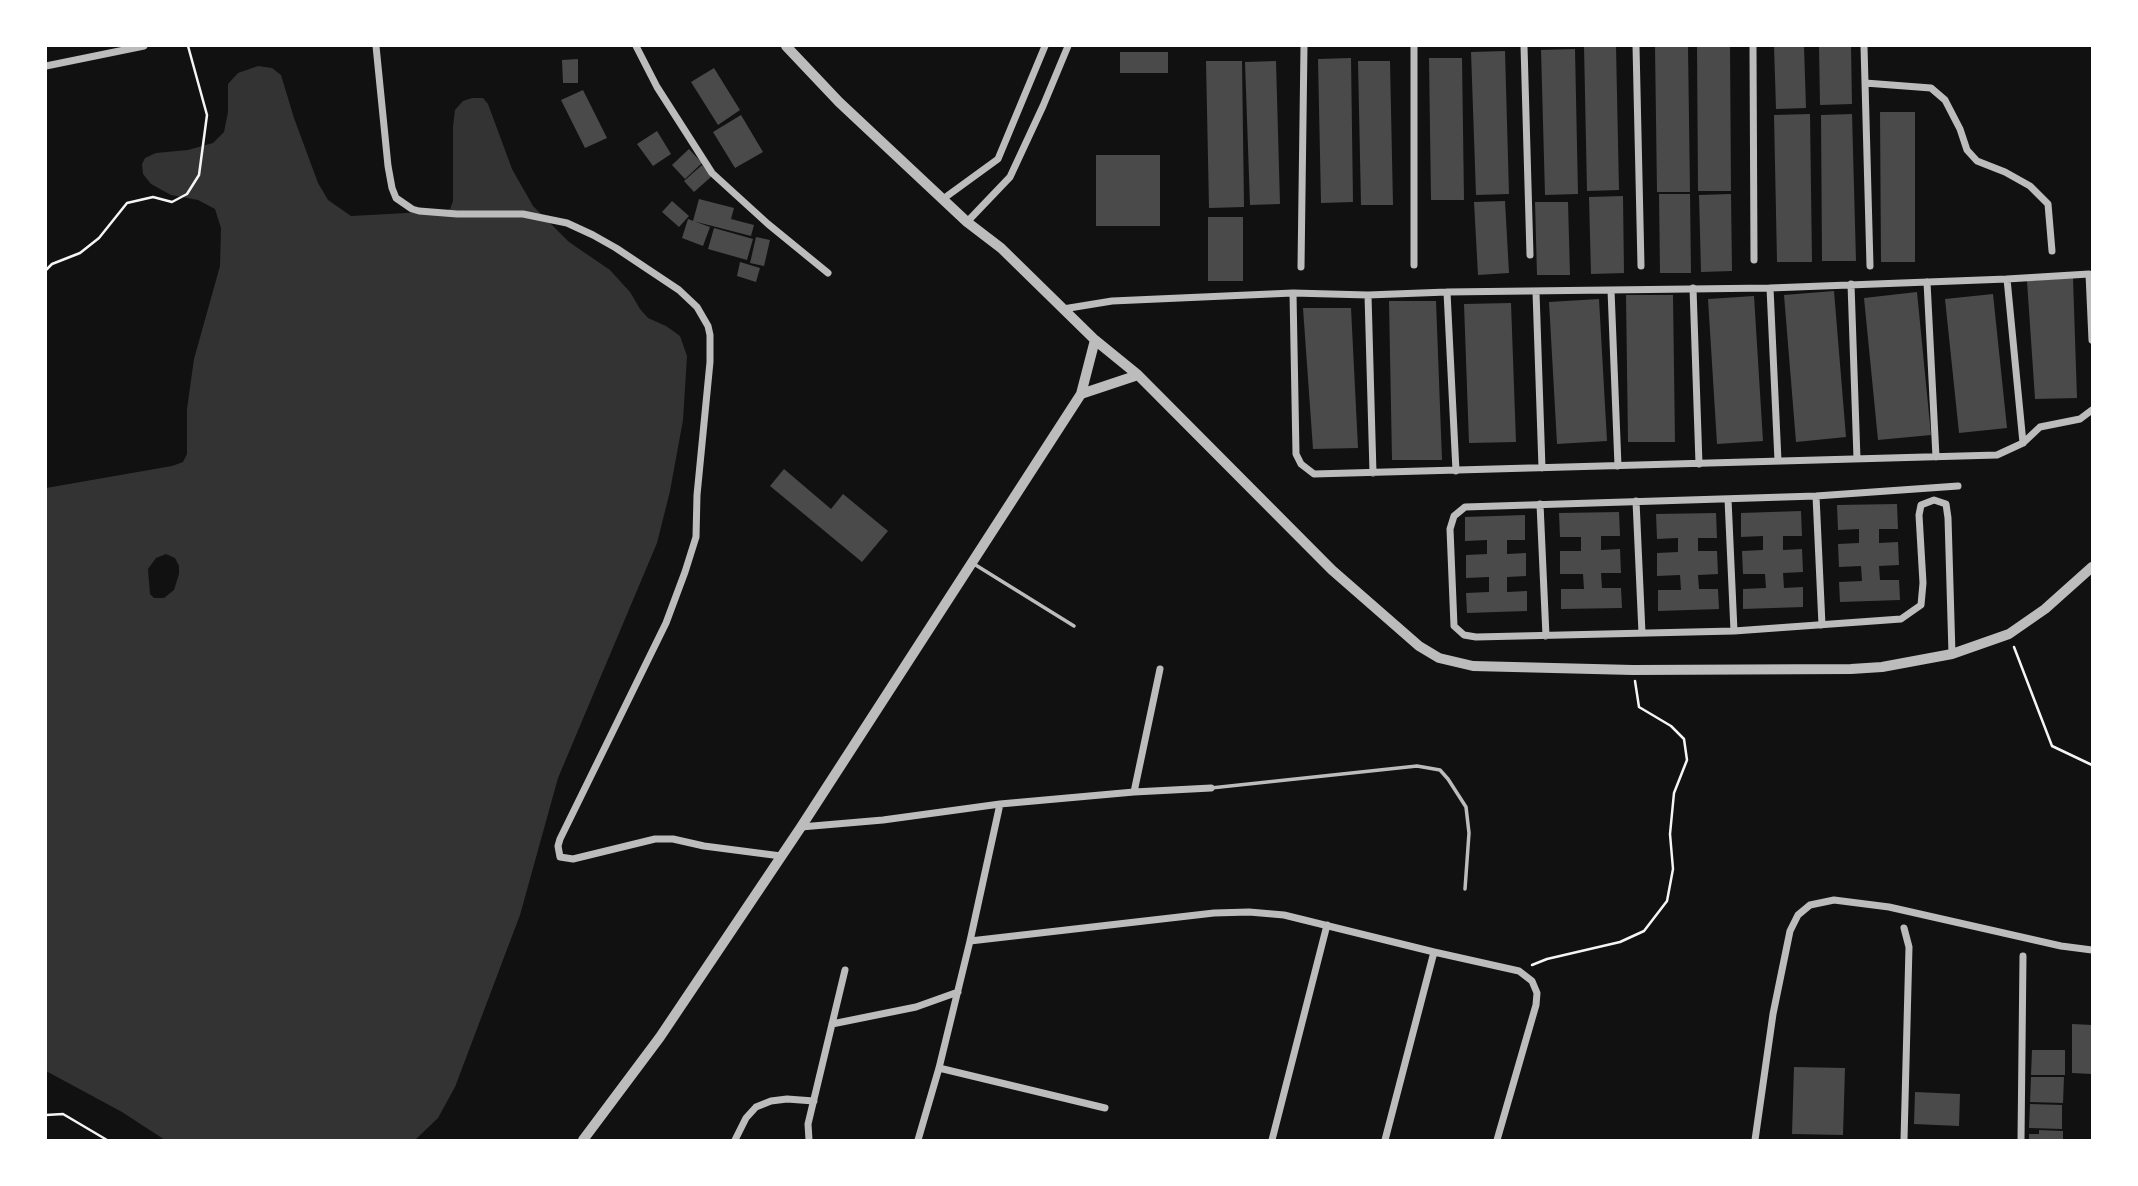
<!DOCTYPE html>
<style>
body{margin:0}
#map{position:relative;width:2138px;height:1186px;overflow:hidden;background:#111;font-family:Raleway,sans-serif}
canvas{display:block}
.frame{position:absolute;inset:0;border:47px solid #fff;pointer-events:none}
</style>
<div id="map">
<canvas width="2138" height="1186"></canvas>
<div class="frame"></div>
</div>
<script>
const ctx = document.querySelector('canvas').getContext('2d');
ctx.lineJoin = 'round';
function fillPath(path, color) { ctx.fillStyle = color; ctx.fill(path, 'evenodd'); }
const poly = rows => new Path2D(rows.map(r => 'M' + r).join(''));
function stroke(path, color, width, dash) { ctx.strokeStyle = color; ctx.lineWidth = width; ctx.lineCap = dash ? 'butt' : 'round'; ctx.setLineDash(dash || []); ctx.stroke(path); }
fillPath(poly([
 [258,66,272,68,281,75,294,118,318,183,328,200,351,216,444,211,450,209,453,201,453,127,455,110,463,101,472,98,483,98,488,104,512,169,533,206,569,242,610,270,630,292,640,309,648,318,666,326,680,336,687,356,683,420,670,491,657,543,558,778,520,915,455,1087,438,1118,415,1140,165,1140,122,1112,46,1071,46,488,172,466,183,462,187,454,187,409,194,359,220,266,221,228,215,209,198,200,171,195,151,184,143,174,142,164,145,158,156,153,188,150,213,143,224,132,228,112,228,84,238,73],
 [166,554,175,558,179,566,179,574,174,590,164,598,154,598,150,594,148,569,156,558]
]), '#333');
fillPath(poly([
 [1584,46,1616,46,1619,190,1587,191],
 [1655,46,1688,46,1690,192,1657,192],
 [1697,46,1730,46,1731,191,1698,191],
 [1774,46,1804,46,1806,108,1776,109],
 [1819,46,1851,46,1852,104,1820,105],
 [1575,49,1578,194,1545,195,1541,50],
 [1505,51,1509,194,1476,195,1471,52],
 [1120,52,1168,52,1168,73,1120,73],
 [1351,58,1353,202,1321,203,1318,59],
 [1429,58,1462,58,1464,200,1431,200],
 [578,59,578,83,563,83,562,60],
 [1206,61,1242,61,1244,207,1209,208],
 [1276,61,1280,204,1250,205,1245,62],
 [1358,61,1390,61,1393,205,1361,205],
 [714,68,740,110,718,125,691,82],
 [583,90,607,138,585,148,561,100],
 [1880,112,1915,112,1915,262,1881,262],
 [1810,114,1812,262,1777,262,1774,115],
 [1852,114,1856,261,1822,261,1821,115],
 [741,115,763,152,735,168,713,132],
 [657,131,671,154,653,166,637,144],
 [689,149,702,163,685,179,672,165],
 [1096,155,1160,155,1160,226,1096,226],
 [702,165,712,176,694,192,684,181],
 [1659,194,1690,194,1691,273,1660,273],
 [1731,194,1732,271,1701,272,1699,195],
 [1623,196,1624,273,1591,274,1589,197],
 [699,199,734,208,731,219,754,225,751,236,693,221],
 [672,201,689,216,679,227,662,212],
 [1505,201,1509,273,1478,275,1474,202],
 [1535,202,1568,202,1570,275,1537,275],
 [1208,217,1243,217,1243,281,1208,281],
 [688,219,710,227,703,246,682,238],
 [714,228,753,239,747,260,708,249],
 [756,237,770,240,764,266,750,263],
 [740,262,760,268,756,282,737,276],
 [2073,278,2077,398,2035,399,2027,281],
 [1834,291,1846,437,1796,442,1784,295],
 [1917,292,1931,435,1878,440,1864,298],
 [1993,294,2007,428,1959,433,1945,299],
 [1626,295,1673,295,1675,442,1628,442],
 [1754,296,1763,441,1717,444,1708,299],
 [1599,299,1607,441,1557,444,1549,302],
 [1389,301,1436,301,1442,460,1392,460],
 [1511,303,1516,442,1469,443,1464,304],
 [1303,308,1351,308,1358,448,1313,449],
 [784,469,831,509,843,494,888,531,862,562,770,486],
 [1897,504,1898,529,1879,529,1879,543,1898,542,1899,565,1879,566,1880,580,1899,580,1900,600,1840,602,1839,582,1862,581,1861,566,1839,567,1838,544,1859,543,1859,529,1838,530,1837,505],
 [1801,511,1802,536,1783,536,1783,550,1802,549,1803,572,1783,573,1784,588,1803,587,1803,607,1743,609,1743,589,1766,588,1765,574,1743,574,1742,551,1763,550,1763,536,1741,537,1741,513],
 [1619,512,1620,536,1601,536,1601,550,1620,549,1621,573,1601,573,1602,588,1621,588,1622,608,1561,609,1561,589,1584,589,1583,574,1560,574,1560,551,1581,551,1581,537,1560,537,1559,513],
 [1716,513,1717,538,1698,538,1698,551,1717,551,1718,574,1698,575,1699,589,1718,589,1719,609,1658,611,1658,590,1681,590,1680,575,1657,576,1657,553,1678,552,1678,538,1657,539,1656,514],
 [1525,515,1525,540,1507,540,1507,554,1526,553,1526,576,1507,577,1507,592,1527,591,1527,611,1467,613,1466,593,1489,592,1489,577,1466,578,1466,555,1487,554,1487,540,1465,541,1465,517],
 [2072,1024,2092,1025,2092,1074,2072,1073],
 [2032,1050,2065,1050,2065,1075,2031,1075],
 [1794,1067,1845,1068,1843,1135,1792,1134],
 [2031,1077,2064,1077,2063,1103,2030,1102],
 [1915,1092,1960,1094,1959,1126,1914,1124],
 [2030,1104,2062,1105,2062,1129,2029,1128],
 [2039,1130,2063,1131,2063,1140,2029,1140,2029,1134,2039,1134]
]), '#4a4a4a');
stroke(poly([
 [46,270,52,264,80,253,99,238,127,203,153,197,172,202,187,194,199,175,207,115,188,46],
 [2014,647,2052,746,2092,765],
 [1532,965,1547,959,1620,942,1644,931,1667,901,1673,869,1670,834,1674,793,1687,760,1684,739,1671,726,1639,707,1635,681],
 [46,1115,63,1114,107,1140]
]), '#f5f5f5', 2.5);
stroke(poly([
 [974,564,1074,626],
 [1211,788,1417,766,1440,770,1448,779,1466,807,1469,833,1465,889]
]), '#bcbcbc', 3.5);
stroke(poly([
 [376,46,388,166,392,188,396,198,412,209,419,211,457,214,523,214,567,223,593,235,616,248,679,290,697,307,708,326,710,335,710,362,697,495,696,537,685,572,666,623,560,839,558,846,560,857,573,859,655,839,673,839,704,846,781,856],
 [636,46,657,87,712,173,768,224,828,273],
 [1414,46,1414,265],
 [1524,46,1530,255],
 [1636,46,1641,266],
 [1753,46,1754,260],
 [1864,46,1870,266],
 [46,66,144,46],
 [1865,83,1931,88,1945,100,1960,129,1967,150,1977,161,2005,172,2030,186,2048,204,2052,251],
 [943,199,998,159,1045,46],
 [967,222,1010,177,1043,106,1068,46],
 [1301,267,1304,46],
 [2007,279,2023,443],
 [1927,282,1936,457],
 [1851,284,1857,459],
 [1693,288,1699,464],
 [1770,288,1778,461],
 [1611,290,1618,466],
 [1447,292,1456,471],
 [1536,292,1542,468],
 [1293,293,1296,454,1301,464,1314,474,1997,455,2023,443,2040,427,2080,419,2092,410],
 [1368,295,1373,473],
 [1063,309,1112,301,1293,293,1368,295,1447,292,1770,288,2007,279,2089,274,2092,340],
 [1816,496,1822,625],
 [1728,499,1734,631],
 [1636,501,1642,633],
 [1540,504,1546,636],
 [1952,654,1948,518,1946,504,1934,500,1921,505,1919,515,1923,583,1921,605,1901,619,1734,631,1476,637,1464,635,1454,626,1450,529,1454,516,1465,507,1816,496,1958,486],
 [1134,792,1160,669],
 [801,827,883,820,1000,804,1134,792,1211,788],
 [1904,928,1909,947,1904,1140],
 [970,941,1214,913,1249,912,1284,915,1434,952,1519,971,1532,981,1537,993,1536,1005,1497,1140],
 [832,1024,916,1007,958,992],
 [939,1068,1105,1108],
 [735,1140,746,1118,756,1107,771,1101,787,1099,814,1101],
 [809,1140,808,1124,845,970],
 [918,1140,939,1068,970,941,1000,804],
 [1272,1140,1327,925],
 [1385,1140,1434,952],
 [1755,1140,1773,1014,1790,931,1798,915,1810,905,1834,900,1889,907,2061,946,2092,950],
 [2021,1140,2023,956]
]), '#bcbcbc', 7);
stroke(poly([
 [786,46,839,102,967,222,1001,248,1095,340,1138,375,1332,570,1419,646,1439,658,1473,666,1633,670,1851,669,1882,667,1952,654,2009,634,2045,609,2092,567],
 [1081,394,1138,375],
 [583,1140,660,1037,801,827,1081,394,1095,340]
]), '#bcbcbc', 10);
</script>
